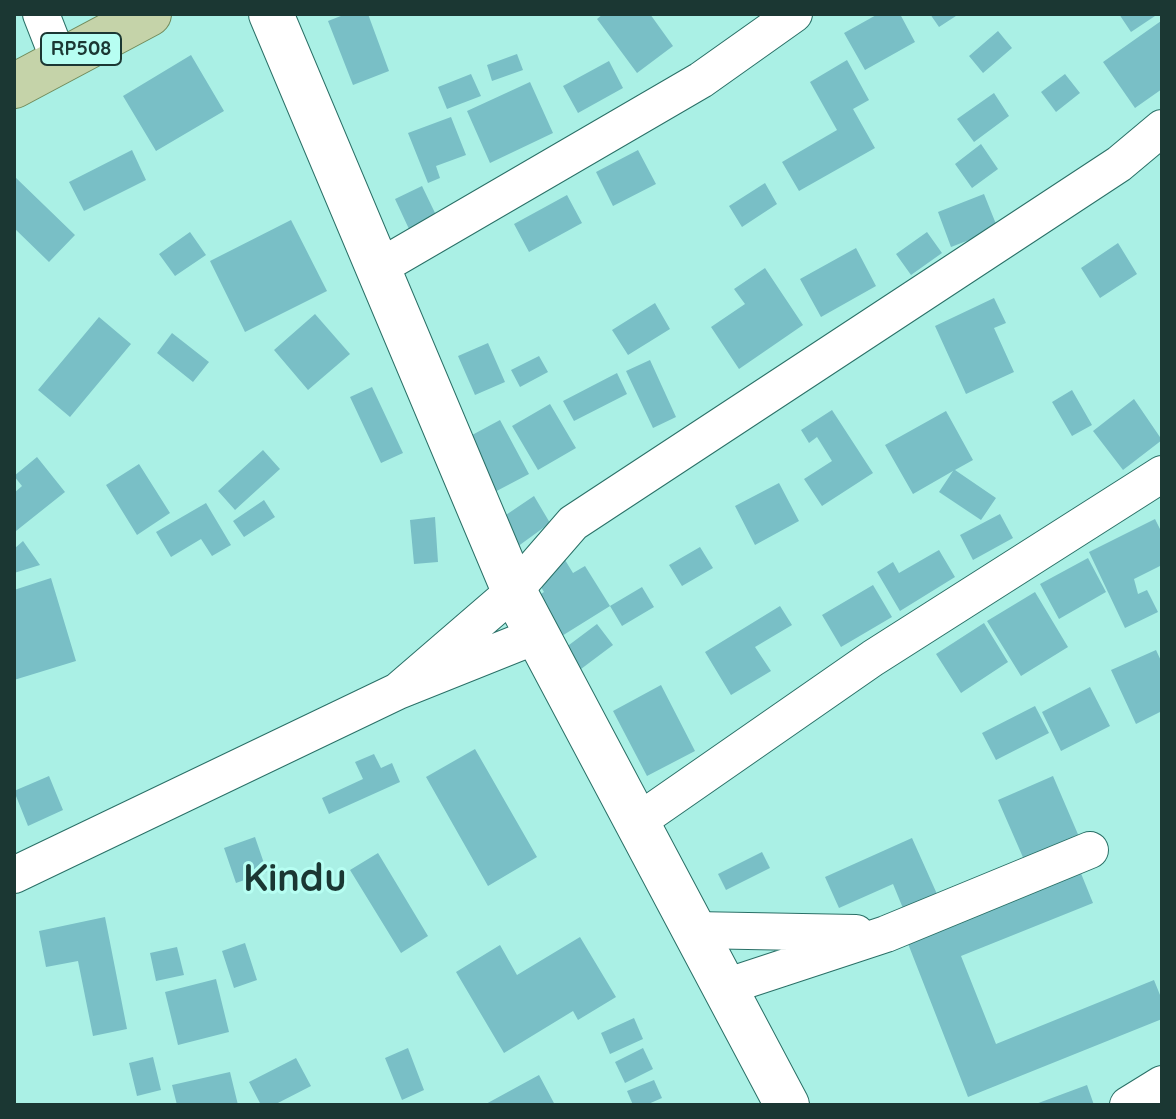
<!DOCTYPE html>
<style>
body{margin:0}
#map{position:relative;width:1176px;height:1119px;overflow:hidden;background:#aaf0e5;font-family:Quicksand,sans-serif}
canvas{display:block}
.frame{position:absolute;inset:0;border:16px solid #1b3733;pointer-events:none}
</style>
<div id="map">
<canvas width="1176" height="1119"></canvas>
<div class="frame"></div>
</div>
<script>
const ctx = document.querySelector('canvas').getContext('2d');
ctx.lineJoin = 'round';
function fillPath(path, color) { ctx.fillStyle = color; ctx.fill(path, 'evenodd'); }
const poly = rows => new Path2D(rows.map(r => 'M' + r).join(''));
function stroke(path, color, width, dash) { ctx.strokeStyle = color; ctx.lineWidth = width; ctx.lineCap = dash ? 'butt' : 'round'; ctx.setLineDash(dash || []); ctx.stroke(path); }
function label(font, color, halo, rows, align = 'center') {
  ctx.font = font + ' Quicksand,sans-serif'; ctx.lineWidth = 6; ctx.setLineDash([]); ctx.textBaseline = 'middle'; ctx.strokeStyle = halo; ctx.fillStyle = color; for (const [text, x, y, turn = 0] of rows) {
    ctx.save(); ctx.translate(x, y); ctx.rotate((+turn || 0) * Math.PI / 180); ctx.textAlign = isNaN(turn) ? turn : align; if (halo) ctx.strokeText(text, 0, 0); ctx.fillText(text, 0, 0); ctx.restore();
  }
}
fillPath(poly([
 [346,14,368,14,389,71,353,85,328,21],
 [603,14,650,14,673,46,637,73,597,19],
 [878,14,900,14,915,42,865,70,844,33],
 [930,14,959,14,939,27],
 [1119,14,1158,14,1131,32],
 [1161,21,1162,89,1135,108,1103,62],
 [998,31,1012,48,983,73,969,56],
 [517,54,523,70,492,81,487,65],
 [191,55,224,111,156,151,123,96],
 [847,60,869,100,853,109,875,148,799,191,782,162,837,130,810,82],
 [609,61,623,88,578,113,563,86],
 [471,74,481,96,447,109,438,87],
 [1065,74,1080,93,1056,112,1041,92],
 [530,82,553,133,490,163,467,111],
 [994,93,1009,116,974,142,957,119],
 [451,117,466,155,436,166,440,178,428,183,408,133],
 [981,144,998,169,972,188,955,164],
 [132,150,146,180,84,211,69,182],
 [638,150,656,184,613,206,596,172],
 [14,176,75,235,49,262,14,228],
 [765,183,777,204,742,227,729,206],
 [422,186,436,215,409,229,395,199],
 [984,194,998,229,951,247,938,212],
 [567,195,582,223,529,252,514,224],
 [291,220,327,291,245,332,210,261],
 [190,232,206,255,175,276,159,254],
 [927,232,942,253,911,275,896,254],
 [1118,243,1137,274,1100,298,1081,268],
 [856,248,876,286,821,317,800,279],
 [765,268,803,325,739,369,711,327,745,304,734,289],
 [994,298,1006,323,994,328,1014,372,966,394,935,326],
 [655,303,670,329,628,355,612,330],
 [315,314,350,354,308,390,274,350],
 [99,317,131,344,70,417,38,390],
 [172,333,209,362,193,382,157,353],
 [488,343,505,382,475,395,458,356],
 [539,356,548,372,520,387,511,370],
 [650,360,676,417,653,428,626,371],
 [617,373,627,394,574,421,563,401],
 [372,387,403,453,381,463,350,397],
 [1072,390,1092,425,1072,436,1052,402],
 [1134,399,1162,440,1123,470,1093,431],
 [550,404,576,448,538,470,512,426],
 [832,410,873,473,822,506,804,479,832,461,817,437,809,443,801,430],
 [946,411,973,460,955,470,996,498,981,520,939,492,953,471,913,494,885,445],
 [500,420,529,474,489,495,461,441],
 [263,450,280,469,235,510,218,491],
 [37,457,65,492,16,531,14,493,22,486,14,476],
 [139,464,170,513,137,535,106,485],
 [779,483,799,521,755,545,735,506],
 [534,496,550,523,517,547,500,519],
 [264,500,275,517,244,537,233,521],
 [206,503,231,545,212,556,201,539,171,557,156,532],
 [1000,514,1013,538,973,560,960,535],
 [435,517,438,562,414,564,410,520],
 [1155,519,1162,533,1162,565,1134,579,1138,594,1147,590,1158,612,1125,628,1089,552],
 [23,541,40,565,14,573,14,549],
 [700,547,713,568,682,586,669,565],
 [939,550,955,577,900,611,877,572,893,562,899,573],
 [1088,558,1106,592,1059,619,1040,584],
 [565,560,573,573,585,566,610,606,557,639,533,599,544,592,536,579],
 [51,578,76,661,14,680,14,590],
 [873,585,892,617,841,647,822,615],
 [642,587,654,607,622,626,610,606],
 [1035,592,1068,647,1021,676,987,621],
 [780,606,792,625,755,647,771,671,731,695,705,652],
 [984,623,1008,662,961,693,936,654],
 [597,624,613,645,577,672,561,651],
 [1156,650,1162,663,1162,711,1136,724,1111,670],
 [661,685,695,751,647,776,613,711],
 [1090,687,1110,726,1061,751,1042,712],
 [1035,706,1049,733,996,760,982,733],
 [475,749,537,857,488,886,426,777],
 [374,754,381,768,392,763,400,782,329,814,322,798,363,779,355,762],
 [49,776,63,810,28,826,14,791],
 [1053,776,1080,839,1025,862,998,800],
 [255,837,267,872,236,883,224,848],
 [912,838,941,903,907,918,893,884,839,908,825,877],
 [762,852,770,868,726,890,718,874],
 [378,853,428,936,401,953,350,870],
 [1078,866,1093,903,961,956,996,1044,1154,980,1162,1000,1162,1019,968,1097,905,936],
 [105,917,127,1029,93,1036,78,961,46,967,39,931],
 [580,937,616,997,578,1020,573,1011,504,1053,456,972,500,945,517,975],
 [245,943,257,980,234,988,222,951],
 [177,947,184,975,156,981,150,953],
 [216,979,229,1032,178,1045,165,992],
 [634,1018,643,1039,610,1054,601,1033],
 [408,1048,424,1090,402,1100,385,1058],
 [643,1048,653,1069,625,1083,615,1062],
 [153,1057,161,1090,137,1096,129,1063],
 [296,1058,311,1086,274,1105,261,1105,249,1082],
 [230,1072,238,1105,177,1105,172,1085],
 [539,1075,555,1105,484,1105],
 [654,1080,662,1098,646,1105,633,1105,627,1091],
 [1087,1085,1094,1105,1033,1105]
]), '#79bfc6');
const street = poly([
 [41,14,59,60],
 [378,268,701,80,794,14],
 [398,691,514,591,573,523,1119,164,1162,128],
 [637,822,873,658,1162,474],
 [14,875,398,691,538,635],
 [694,930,856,933],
 [725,987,886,934,1090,850],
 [1128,1105,1162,1084]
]);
const secondary = poly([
 [271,14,514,591,787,1105]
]);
const primary = poly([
 [14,86,149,14]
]);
stroke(street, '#2a7067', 38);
stroke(secondary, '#2a7067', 46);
stroke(primary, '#708a5a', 46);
stroke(street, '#fff', 36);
stroke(secondary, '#fff', 44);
stroke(primary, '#c5d3a9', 44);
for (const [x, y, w] of [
 [81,49,80]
]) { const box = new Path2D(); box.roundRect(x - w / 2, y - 16, w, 32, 6); ctx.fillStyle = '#b7fef2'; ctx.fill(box); stroke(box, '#1b3733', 2); }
label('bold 20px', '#1b3733', null, [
 ["RP508",81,49]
]);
label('bold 38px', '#1b3733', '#b7fef2', [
 ["Kindu",295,880]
]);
</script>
